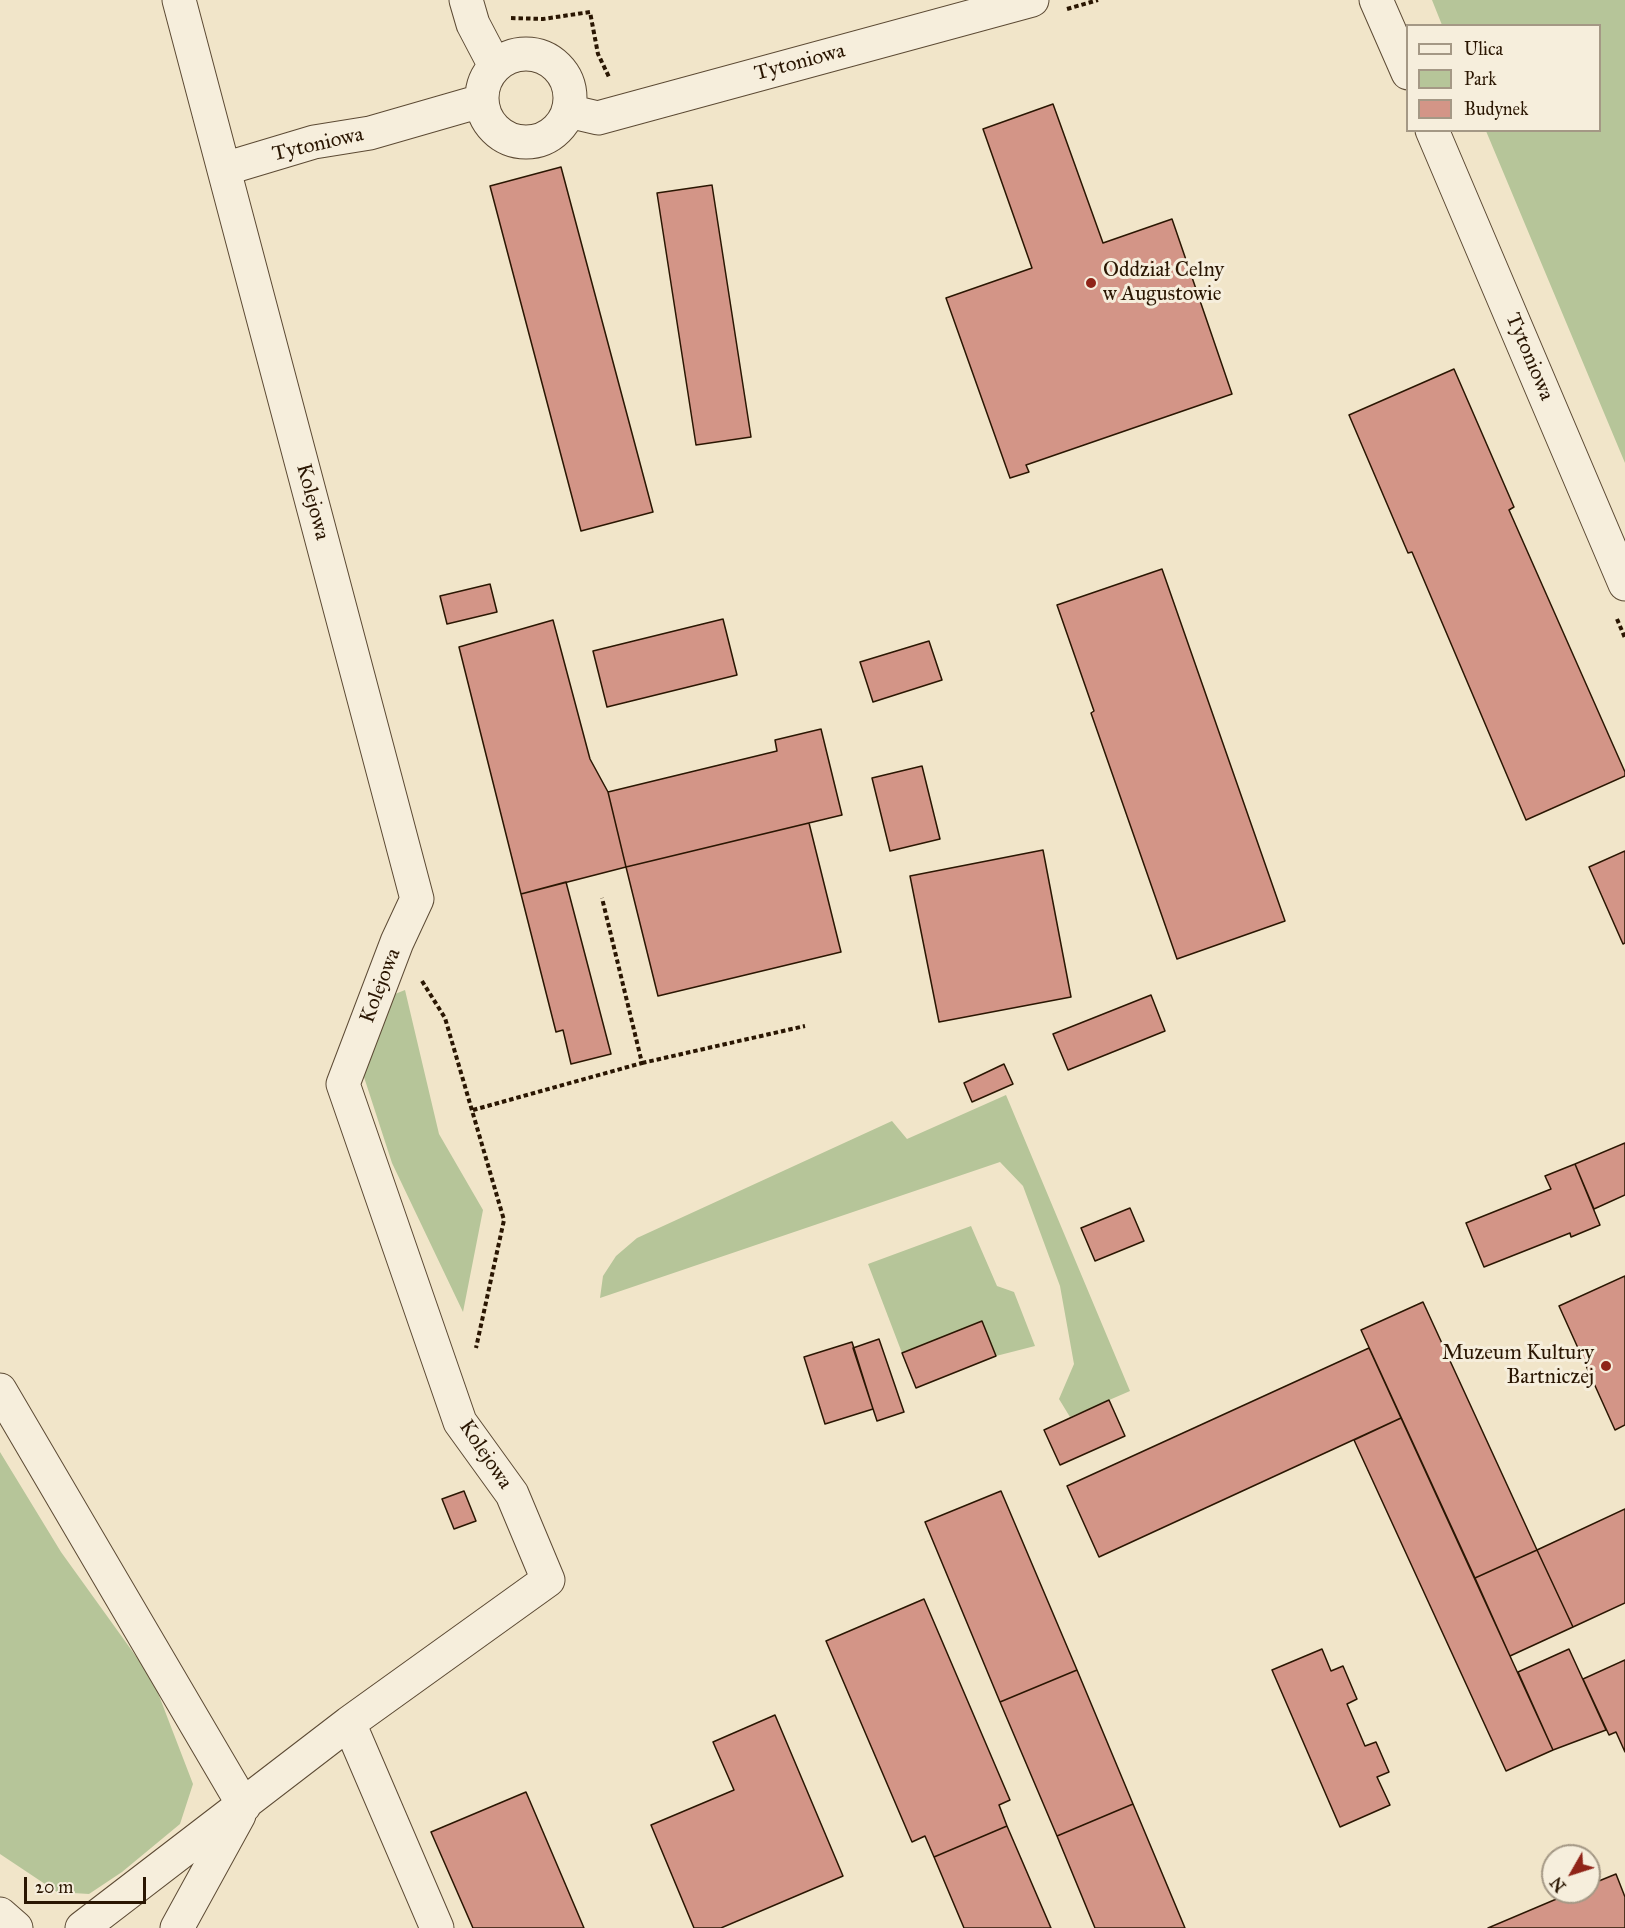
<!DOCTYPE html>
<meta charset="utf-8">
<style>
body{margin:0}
#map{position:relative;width:1625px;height:1928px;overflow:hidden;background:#f1e5c9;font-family:"IM FELL Great Primer",serif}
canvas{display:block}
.legend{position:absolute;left:1406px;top:24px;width:195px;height:108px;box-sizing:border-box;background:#f6eedc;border:2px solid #a49885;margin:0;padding:8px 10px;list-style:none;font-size:18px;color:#2a1602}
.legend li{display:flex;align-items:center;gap:12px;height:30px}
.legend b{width:30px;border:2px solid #a49885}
.north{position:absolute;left:1541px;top:1844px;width:60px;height:60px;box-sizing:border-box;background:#f6eedc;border:2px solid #a49885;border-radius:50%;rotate:231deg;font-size:16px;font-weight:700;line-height:24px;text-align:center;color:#2a1602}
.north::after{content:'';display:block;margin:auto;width:21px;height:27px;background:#8f2418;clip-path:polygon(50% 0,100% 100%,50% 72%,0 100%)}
.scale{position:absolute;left:24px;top:1877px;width:122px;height:27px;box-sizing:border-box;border:3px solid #2a1602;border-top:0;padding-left:8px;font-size:18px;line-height:21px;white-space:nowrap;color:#2a1602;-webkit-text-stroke:4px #f6eedc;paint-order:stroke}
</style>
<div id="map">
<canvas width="1625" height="1928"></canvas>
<ul class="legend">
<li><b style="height:8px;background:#f6eedc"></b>Ulica</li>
<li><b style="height:16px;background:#b6c599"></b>Park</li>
<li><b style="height:16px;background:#d39587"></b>Budynek</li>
</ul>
<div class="north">N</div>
<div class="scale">20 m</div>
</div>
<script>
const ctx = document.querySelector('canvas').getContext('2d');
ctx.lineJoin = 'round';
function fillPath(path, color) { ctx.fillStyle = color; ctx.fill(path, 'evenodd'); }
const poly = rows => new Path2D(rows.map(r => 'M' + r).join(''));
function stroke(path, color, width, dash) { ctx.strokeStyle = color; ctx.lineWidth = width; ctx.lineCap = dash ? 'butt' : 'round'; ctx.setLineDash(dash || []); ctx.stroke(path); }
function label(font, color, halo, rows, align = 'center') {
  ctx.font = font + ' "IM FELL Great Primer",serif'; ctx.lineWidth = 6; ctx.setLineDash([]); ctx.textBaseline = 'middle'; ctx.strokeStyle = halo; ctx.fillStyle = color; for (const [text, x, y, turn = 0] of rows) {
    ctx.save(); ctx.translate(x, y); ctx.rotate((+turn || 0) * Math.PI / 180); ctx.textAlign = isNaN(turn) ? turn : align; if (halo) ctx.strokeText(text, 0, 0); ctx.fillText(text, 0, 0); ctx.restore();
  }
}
fillPath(poly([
 [1432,0,1625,0,1625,463,1486,131,1600,130,1600,26,1442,25],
 [405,990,439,1134,483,1210,463,1312,392,1163,363,1074,375,1002],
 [1006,1095,1130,1391,1070,1417,1059,1399,1074,1364,1060,1286,1023,1186,1000,1162,600,1298,603,1276,616,1256,637,1238,892,1121,907,1139],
 [971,1226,997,1286,1014,1292,1035,1346,996,1356,982,1321,902,1353,868,1264],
 [0,1452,61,1552,153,1680,193,1784,180,1824,122,1872,89,1894,57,1892,0,1854]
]), '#b6c599');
const building = poly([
 [1053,104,1103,243,1172,219,1232,394,1026,465,1029,472,1010,478,946,298,1032,268,983,129,1053,104],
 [561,167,653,512,581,531,490,186,561,167],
 [712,185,751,437,696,445,657,193,712,185],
 [1454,369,1514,507,1509,510,1625,772,1625,776,1526,820,1412,552,1408,553,1349,415,1454,369],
 [1162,569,1285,921,1177,959,1091,713,1094,711,1057,605,1162,569],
 [490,584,497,612,447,624,440,596,490,584],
 [723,619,737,675,607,707,593,651,723,619],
 [553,620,590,759,608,792,626,867,521,894,459,647,553,620],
 [929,641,942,680,873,702,860,662,929,641],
 [821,729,842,815,626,867,608,792,777,751,775,740,821,729],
 [922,766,940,839,890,851,872,778,922,766],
 [809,823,841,952,658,996,626,867,809,823],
 [1043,850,1071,997,939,1022,910,876,1043,850],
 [1625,851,1625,943,1623,944,1589,867,1625,851],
 [566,882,611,1054,571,1064,563,1030,556,1032,521,894,566,882],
 [1151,995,1165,1031,1068,1070,1053,1034,1151,995],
 [1004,1064,1013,1084,972,1102,964,1083,1004,1064],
 [1625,1143,1625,1195,1594,1209,1575,1164,1625,1143],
 [1575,1164,1600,1225,1571,1237,1570,1233,1484,1267,1466,1223,1551,1189,1545,1176,1575,1164],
 [1130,1208,1144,1241,1095,1261,1081,1228,1130,1208],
 [1625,1276,1625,1425,1615,1430,1559,1306,1625,1276],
 [1423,1302,1537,1550,1475,1578,1361,1330,1423,1302],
 [982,1321,996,1356,916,1388,902,1353,982,1321],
 [879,1339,904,1412,877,1421,853,1348,879,1339],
 [852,1342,873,1409,825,1424,804,1357,852,1342],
 [1369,1348,1401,1418,1099,1557,1067,1486,1369,1348],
 [1109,1400,1125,1436,1060,1465,1044,1430,1109,1400],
 [1401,1418,1553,1750,1506,1771,1354,1440,1401,1418],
 [464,1491,476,1521,454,1529,442,1499,464,1491],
 [1001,1491,1077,1670,1000,1702,925,1522,1001,1491],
 [1625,1509,1625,1603,1573,1627,1537,1550,1625,1509],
 [1537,1550,1573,1627,1510,1656,1475,1578,1537,1550],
 [924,1599,1010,1800,999,1805,1007,1826,934,1857,925,1836,912,1842,826,1641,924,1599],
 [1322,1649,1331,1671,1343,1666,1357,1699,1347,1704,1365,1746,1376,1742,1389,1772,1377,1777,1390,1805,1340,1827,1272,1670,1322,1649],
 [1569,1649,1606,1730,1553,1750,1518,1672,1569,1649],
 [1625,1660,1625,1752,1616,1732,1609,1735,1583,1679,1625,1660],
 [1077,1670,1133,1804,1057,1836,1000,1702,1077,1670],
 [775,1715,843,1876,721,1928,694,1928,651,1825,734,1790,713,1742,775,1715],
 [526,1792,584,1928,473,1928,431,1832,526,1792],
 [1133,1804,1185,1928,1095,1928,1057,1836,1133,1804],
 [1007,1826,1051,1928,964,1928,934,1857,1007,1826],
 [1616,1874,1625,1897,1625,1928,1488,1928,1573,1892,1589,1892,1589,1885,1616,1874]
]);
fillPath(building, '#d39587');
stroke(building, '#2a1602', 1.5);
const minor = poly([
 [466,0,473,24,495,66],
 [1376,0,1408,73],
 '482 98a44 44 0 1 1 88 0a44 44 0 1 1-88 0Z',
 [568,111,598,118,1032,0],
 [1432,130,1625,584],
 [224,169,314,142,370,133,481,101],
 [0,1390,244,1806],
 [349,1723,437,1928],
 [0,1914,16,1928],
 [82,1928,349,1723,548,1580,512,1494,460,1422,343,1084,397,942,417,899,179,0],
 [177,1928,239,1815]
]);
stroke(minor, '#5c4a34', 35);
stroke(poly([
 [1067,9,1098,0],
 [511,18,543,19,590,12,598,54,609,77],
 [1617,619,1625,638],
 [422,981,445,1018,504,1220,476,1348],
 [642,1063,805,1026],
 [473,1110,642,1063,602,898]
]), '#2a1602', 4, [4.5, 3]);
stroke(minor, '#f6eedc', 33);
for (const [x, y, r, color] of [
 [1091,283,6,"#8f2418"],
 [1606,1366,6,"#8f2418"]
]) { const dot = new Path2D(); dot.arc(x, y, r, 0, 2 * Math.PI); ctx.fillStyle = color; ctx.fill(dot); stroke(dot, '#f6eedc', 2); }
label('21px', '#2a1602', '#f6eedc', [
 ["Tytoniowa",800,63,-15],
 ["Tytoniowa",318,145,-13],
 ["Tytoniowa",1529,357,67],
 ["Kolejowa",312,502,75],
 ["Kolejowa",381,986,-69],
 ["Kolejowa",485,1455,56]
]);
label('21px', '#2a1602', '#f6eedc', [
 ["Oddział Celny",1103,271],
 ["w Augustowie",1103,295],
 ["Muzeum Kultury",1594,1354,"right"],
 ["Bartniczej",1594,1378,"right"]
], 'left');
</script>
